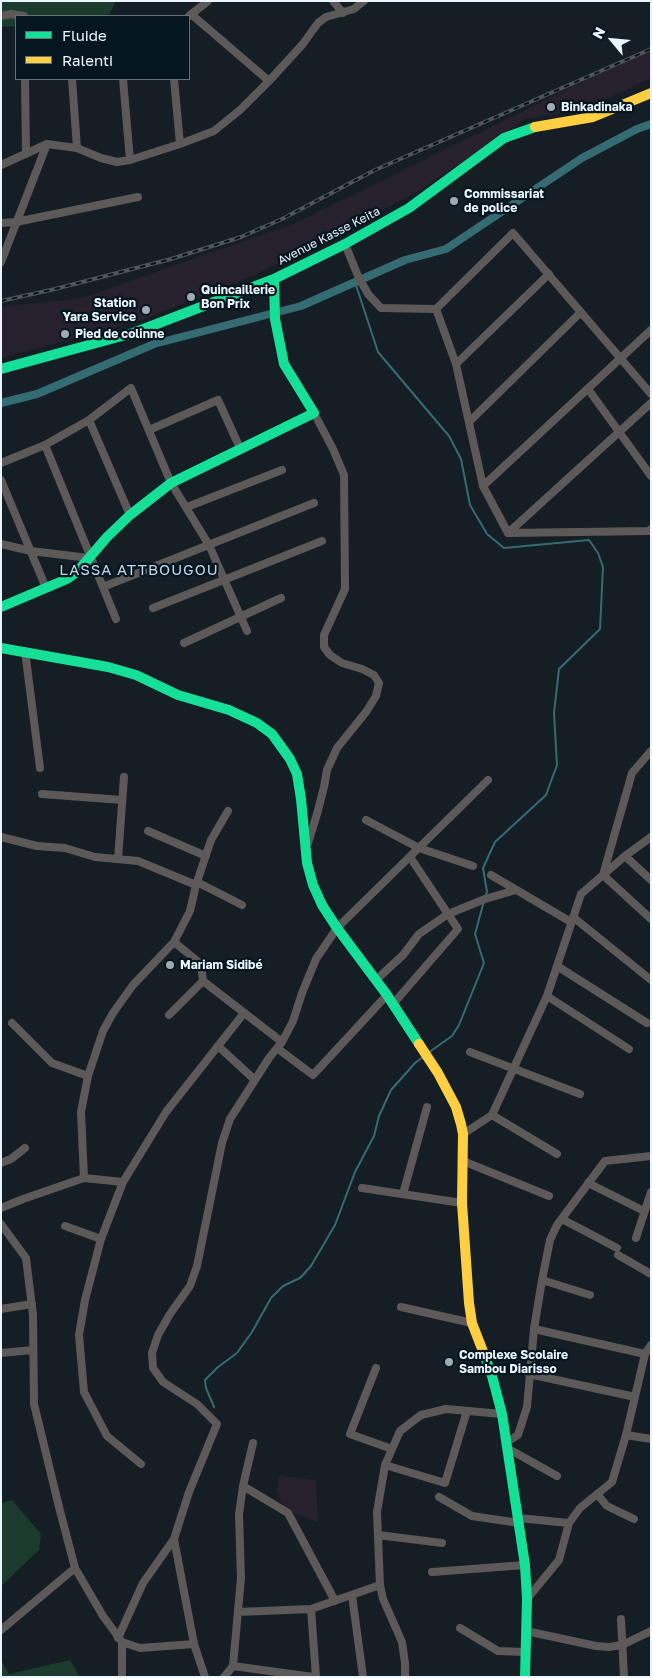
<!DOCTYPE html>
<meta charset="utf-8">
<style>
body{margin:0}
#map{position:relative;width:652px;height:1678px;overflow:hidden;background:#151e24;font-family:"Golos Text",sans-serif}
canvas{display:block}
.frame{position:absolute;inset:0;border:2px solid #ebf5fd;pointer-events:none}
.legend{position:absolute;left:15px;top:15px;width:175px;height:65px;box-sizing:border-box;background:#061620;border:1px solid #626f78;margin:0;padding:6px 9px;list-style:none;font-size:15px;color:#ebf5fd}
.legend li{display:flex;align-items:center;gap:10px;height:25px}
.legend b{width:25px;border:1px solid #626f78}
.north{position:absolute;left:587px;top:15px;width:50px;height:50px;-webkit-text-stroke:4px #061620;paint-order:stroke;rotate:298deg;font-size:14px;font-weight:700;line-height:20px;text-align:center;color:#ebf5fd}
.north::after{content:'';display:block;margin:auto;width:18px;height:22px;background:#ebf5fd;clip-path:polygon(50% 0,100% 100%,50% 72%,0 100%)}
</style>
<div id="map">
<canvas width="652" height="1678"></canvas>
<div class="frame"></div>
<ul class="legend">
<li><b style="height:6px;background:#16e098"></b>Fluide</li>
<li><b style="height:6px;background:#ffcf43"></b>Ralenti</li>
</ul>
<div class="north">N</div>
</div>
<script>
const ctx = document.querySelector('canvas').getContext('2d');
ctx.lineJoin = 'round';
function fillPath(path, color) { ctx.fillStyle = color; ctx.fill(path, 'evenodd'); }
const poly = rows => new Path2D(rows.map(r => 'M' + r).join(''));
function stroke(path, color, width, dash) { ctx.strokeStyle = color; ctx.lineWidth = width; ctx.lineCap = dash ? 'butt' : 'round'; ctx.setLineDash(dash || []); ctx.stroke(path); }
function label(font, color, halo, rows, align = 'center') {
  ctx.font = font + ' "Golos Text",sans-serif'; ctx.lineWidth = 4.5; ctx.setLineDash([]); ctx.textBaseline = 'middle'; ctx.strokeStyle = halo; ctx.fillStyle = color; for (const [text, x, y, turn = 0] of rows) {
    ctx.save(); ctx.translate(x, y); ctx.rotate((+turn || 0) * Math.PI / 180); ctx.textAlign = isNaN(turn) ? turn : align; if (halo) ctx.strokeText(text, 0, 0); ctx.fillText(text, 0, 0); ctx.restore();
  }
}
fillPath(poly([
 [651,48,651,78,584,110,525,119,421,190,255,275,142,320,1,358,1,307,82,298,298,222],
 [279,1475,316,1480,318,1522,290,1511,281,1502,277,1489]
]), '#27202d');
fillPath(poly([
 [1,1,116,1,110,13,104,16,16,16,16,26,1,27],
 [12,1500,41,1534,39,1550,1,1586,1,1503],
 [1,1660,9,1674,70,1660,80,1677,1,1677]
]), '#1b3c2d');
stroke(poly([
 [355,282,378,352,449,436,461,459,470,505,487,534,504,548,589,540,598,553,603,567,600,629,559,669,554,713,557,765,546,795,495,842,483,868,487,892,485,897],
 [428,1053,452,1036,459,1025,484,963,475,934,484,901],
 [214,1407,206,1388,205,1380,218,1367,237,1353,252,1332,271,1298,283,1286,300,1278,311,1266,335,1225,355,1172,374,1136,379,1116,391,1090,415,1063,423,1057]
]), '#356b73', 2);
stroke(poly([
 [1,403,37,394,154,344,301,306,405,260,446,249,582,158,637,129,651,124]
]), '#356b73', 8);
stroke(poly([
 [333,1,343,13],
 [191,14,269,81],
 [1,16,11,14,24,16],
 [189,16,208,1],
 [25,79,26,154],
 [72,79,77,148],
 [123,79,130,160],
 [174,79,180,144],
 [1,165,47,144,77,148,101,158,117,162,130,160,180,144,214,131,240,110,269,81,302,45,318,23,326,17,354,9,364,1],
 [1,223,16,222,138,197],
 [345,244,358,276,368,294,381,308,436,309,513,233,651,394],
 [1,262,47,144],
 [436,309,456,364,483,486,508,533],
 [456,364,549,274],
 [588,389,651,476],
 [89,420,130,515],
 [469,422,581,312],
 [149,430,218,400,240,448],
 [45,445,116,619],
 [1,463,45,445,89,420,131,388,171,483,209,545,247,631],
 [1,480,46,588],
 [483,486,651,330],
 [187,507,282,470],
 [508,533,651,403],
 [508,533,649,531,651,529],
 [1,544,31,551,89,558],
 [103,587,314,503],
 [153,608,322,541],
 [184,643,281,598],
 [25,651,40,768],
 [651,751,632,773,603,875,651,919],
 [42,794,122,800],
 [366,820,419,848,473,866],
 [148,831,206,856],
 [1,837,37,846,65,848,95,857,138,861,196,885],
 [305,847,308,843,317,814,324,787,327,770,337,748,366,712,376,696,379,683,374,675,362,669,342,663,330,655,324,647,324,635,345,589,344,475,333,449,314,413],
 [625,856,651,880],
 [118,859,124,777],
 [491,875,571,922],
 [197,882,242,905],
 [573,917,651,980],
 [174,942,201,964,203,981,282,1042],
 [557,966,647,1023],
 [376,980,403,955,419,934,448,914,485,899,516,890],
 [547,996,629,1049],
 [393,1004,458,929,410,857],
 [169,1015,203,981],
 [12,1023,52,1063,88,1076],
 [218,1046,255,1080],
 [277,1048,313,1075,387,995],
 [470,1052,580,1094],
 [492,1115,557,1154],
 [463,1134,492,1115,547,996,581,894,625,856,651,837],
 [463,1161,549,1196],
 [1,1163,11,1159,25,1148],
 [84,1178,81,1112,88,1076,103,1031,113,1013,133,985,174,942,190,911,196,885,211,840,228,811],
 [588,1183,644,1211],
 [362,1188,462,1203],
 [403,1194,427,1107],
 [1,1208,23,1199,84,1178,123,1182],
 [562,1219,617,1248],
 [1,1224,26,1258,33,1315,34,1404,59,1507,75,1568,103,1616,122,1642,140,1648,194,1644],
 [65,1226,101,1239],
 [636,1238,651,1192],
 [618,1255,651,1274],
 [542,1280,590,1295],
 [401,1307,472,1323],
 [1,1309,32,1304],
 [534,1329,645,1354],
 [1,1353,33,1350],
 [376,1368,350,1434,392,1449],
 [529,1374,635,1397],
 [626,1435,651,1439],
 [507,1442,518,1435,527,1407,534,1329,542,1280,550,1240,557,1225,605,1161,651,1156],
 [507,1448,557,1476],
 [141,1464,107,1436,84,1392,79,1335,85,1300,101,1239,123,1182,166,1112,244,1013],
 [385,1465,445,1483,467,1411],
 [243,1486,288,1513,335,1601],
 [597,1494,607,1506,634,1519],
 [439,1497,472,1516,519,1523],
 [518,1518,569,1523],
 [378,1535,442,1543],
 [432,1572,525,1565],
 [380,1585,383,1599,402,1642,405,1663,405,1677],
 [352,1595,363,1677],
 [527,1599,559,1560,569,1523,580,1508,612,1482,626,1435,645,1354,651,1345],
 [311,1609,316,1677],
 [238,1612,311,1609,380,1585,377,1512,385,1465,400,1431,421,1415,446,1409,502,1414],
 [621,1619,624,1677],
 [460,1628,498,1651,526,1652],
 [1,1630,75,1568],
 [526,1631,596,1646,609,1647,622,1645,651,1631],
 [118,1638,143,1583,174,1539],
 [122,1642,122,1677],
 [233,1666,313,1677],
 [205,1677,194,1644,174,1539,189,1492,217,1424,197,1404,163,1382,153,1368,152,1353,158,1335,170,1314,190,1286,197,1266,222,1143,230,1119,269,1058,282,1042,293,1021,302,993,316,959,337,928,488,780],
 [224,1677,233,1666,241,1578,239,1514,243,1486,253,1443]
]), '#5d5959', 8);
stroke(poly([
 [1,369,133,333,274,279,345,244,409,208,504,138,535,127],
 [1,607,67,579,77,572,107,537,130,515,171,483,314,413,284,364,275,319,274,279],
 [1,648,108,667,136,675,178,695,229,710,257,723,272,734,290,759,297,774,301,799,307,863,313,885,322,905,337,928,387,995,419,1044],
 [484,1354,492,1376,502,1414,525,1565,527,1599,525,1677]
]), '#16e098', 10);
stroke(poly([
 [535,127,593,117,651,93],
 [419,1044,438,1073,456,1107,461,1124,463,1134,462,1203,469,1303,472,1323,484,1354]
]), '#ffcf43', 10);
const rail = poly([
 [1,301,55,289,171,259,241,237,282,219,375,170,651,49]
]);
stroke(rail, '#515558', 4);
stroke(rail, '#061620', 2, [5.5]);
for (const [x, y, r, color] of [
 [551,107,5,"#a0aab1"],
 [454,201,5,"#a0aab1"],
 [191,297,5,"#a0aab1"],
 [146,310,5,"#a0aab1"],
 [65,334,5,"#a0aab1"],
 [170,965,5,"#a0aab1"],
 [449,1362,5,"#a0aab1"]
]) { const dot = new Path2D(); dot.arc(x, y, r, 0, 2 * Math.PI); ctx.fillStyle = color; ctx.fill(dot); stroke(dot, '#061620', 2); }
label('bold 12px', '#ebf5fd', '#061620', [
 ["Binkadinaka",561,107],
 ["Commissariat",464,194],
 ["de police",464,208],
 ["Quincaillerie",201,290],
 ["Bon Prix",201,304],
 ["Station",136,303,"right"],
 ["Yara Service",136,317,"right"],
 ["Pied de colinne",75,334],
 ["Mariam Sidibé",180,965],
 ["Complexe Scolaire",459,1355],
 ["Sambou Diarisso",459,1369]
], 'left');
label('12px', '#ebf5fd', '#061620', [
 ["Avenue Kasse Keita",329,236,-27]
]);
ctx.letterSpacing = '1px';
label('15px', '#c3d7e6', '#061620', [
 ["LASSA ATTBOUGOU",139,570]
]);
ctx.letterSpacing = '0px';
</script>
